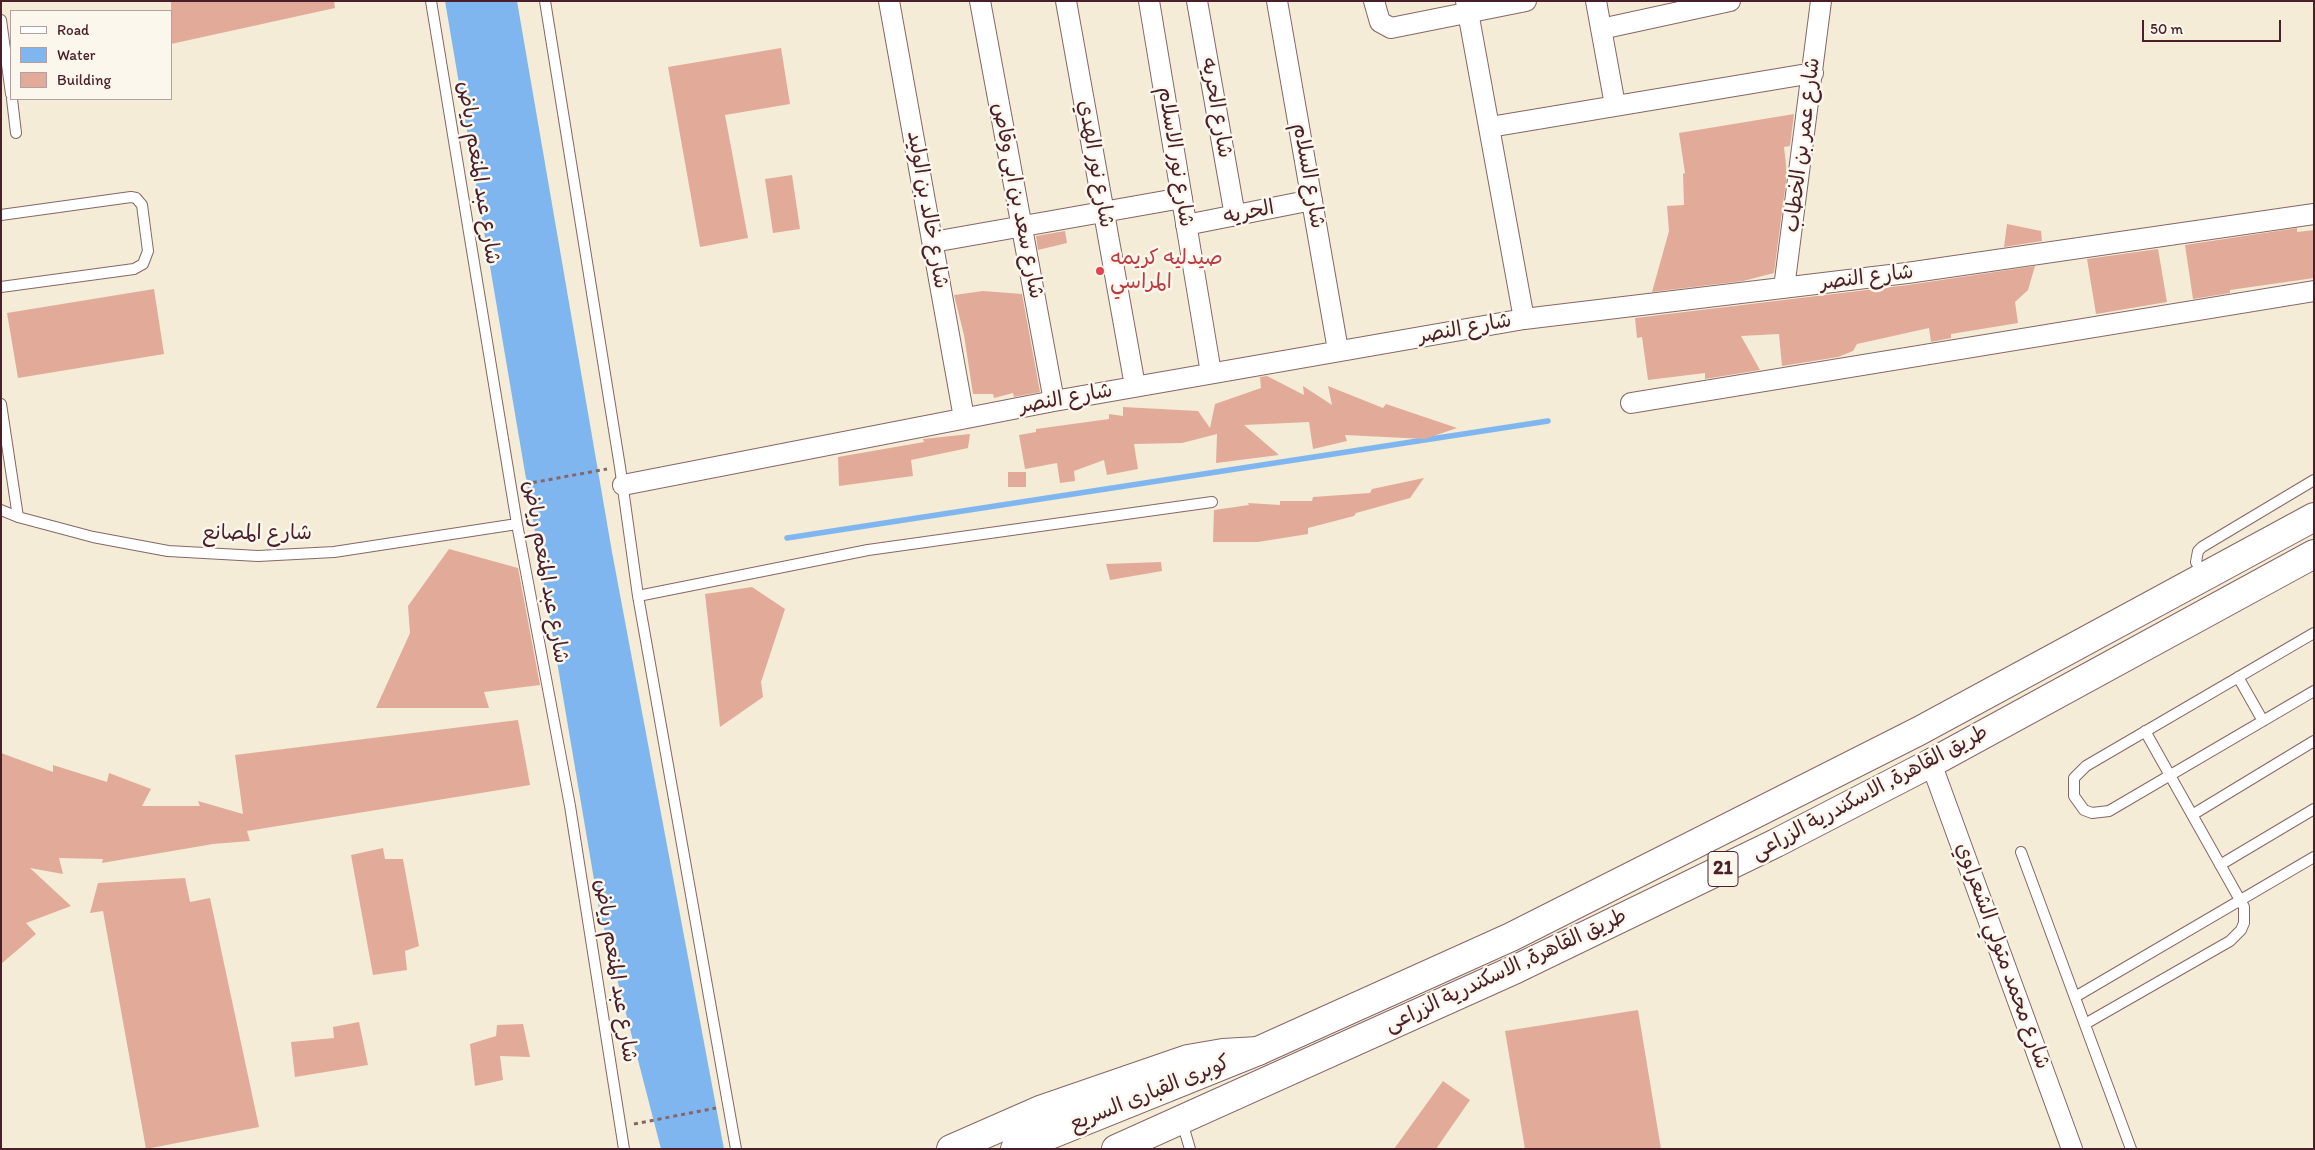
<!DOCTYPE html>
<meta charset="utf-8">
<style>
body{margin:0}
#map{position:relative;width:2315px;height:1150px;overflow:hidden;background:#f4ecd6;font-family:Itim,sans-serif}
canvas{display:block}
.frame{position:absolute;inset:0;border:2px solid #4a1f2b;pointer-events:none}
.legend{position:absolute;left:10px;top:10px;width:162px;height:90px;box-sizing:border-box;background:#fbf7ec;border:1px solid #b4a19f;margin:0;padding:6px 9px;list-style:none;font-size:15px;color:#4a1f2b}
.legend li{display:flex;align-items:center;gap:10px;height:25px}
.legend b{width:25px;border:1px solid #b4a19f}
.scale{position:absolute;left:2142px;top:20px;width:139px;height:22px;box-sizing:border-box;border:2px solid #4a1f2b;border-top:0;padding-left:6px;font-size:15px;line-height:18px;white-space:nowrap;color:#4a1f2b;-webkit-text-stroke:4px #fbf7ec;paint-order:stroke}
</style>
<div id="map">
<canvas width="2315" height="1150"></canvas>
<div class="frame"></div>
<ul class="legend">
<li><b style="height:6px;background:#fff"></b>Road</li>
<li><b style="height:14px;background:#80b6ef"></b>Water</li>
<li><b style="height:14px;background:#e2ab99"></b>Building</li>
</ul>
<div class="scale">50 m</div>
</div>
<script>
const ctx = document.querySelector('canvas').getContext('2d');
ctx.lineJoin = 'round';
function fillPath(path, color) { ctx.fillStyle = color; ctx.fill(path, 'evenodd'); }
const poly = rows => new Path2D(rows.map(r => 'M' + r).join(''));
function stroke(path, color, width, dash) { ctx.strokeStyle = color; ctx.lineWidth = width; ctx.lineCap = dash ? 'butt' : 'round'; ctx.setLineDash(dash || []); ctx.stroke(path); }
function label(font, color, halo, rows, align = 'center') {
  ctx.font = font + ' Itim,"Playpen Sans Arabic",sans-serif'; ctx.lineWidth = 5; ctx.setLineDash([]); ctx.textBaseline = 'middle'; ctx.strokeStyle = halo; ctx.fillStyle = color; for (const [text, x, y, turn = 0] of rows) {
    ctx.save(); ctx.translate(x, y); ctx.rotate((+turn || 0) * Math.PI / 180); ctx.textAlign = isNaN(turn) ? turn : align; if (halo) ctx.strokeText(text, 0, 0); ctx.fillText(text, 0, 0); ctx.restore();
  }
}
fillPath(poly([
 [445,1,517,1,612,552,724,1149,661,1149,599,909]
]), '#80b6ef');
stroke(poly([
 [787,538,1548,421]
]), '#80b6ef', 5.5);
fillPath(poly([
 [171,1,334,1,335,8,171,44],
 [781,48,790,104,725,115,748,238,700,247,668,67],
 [1794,114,1790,146,1784,147,1787,174,1774,273,1743,281,1652,292,1669,231,1667,206,1684,205,1683,174,1685,173,1679,133],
 [792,175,800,229,773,233,765,179],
 [2007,224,2041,231,2042,241,2004,247],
 [2297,228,2297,232,2314,230,2314,278,2230,290,2230,293,2193,299,2185,245],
 [1065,231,1067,243,1038,250,1036,236],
 [2158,249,2167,302,2096,314,2087,259],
 [2035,266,2028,290,2015,302,2018,323,1951,334,1951,338,1931,342,1929,328,1857,344,1853,351,1838,357,1782,366,1779,334,1741,336,1760,370,1705,379,1705,373,1648,380,1642,337,1637,338,1635,318,1908,285],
 [154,289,164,354,18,378,7,313],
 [983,291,1022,294,1040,392,1014,397,1013,393,994,398,993,394,973,394,964,335,954,295],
 [1267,376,1304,395,1303,386,1332,405,1328,386,1383,408,1386,404,1457,428,1425,439,1345,435,1347,441,1313,449,1309,422,1244,425,1279,455,1216,463,1217,434,1182,443,1134,444,1138,469,1107,475,1104,460,1074,471,1075,481,1060,483,1057,463,1025,469,1019,435,1036,432,1036,429,1109,419,1109,414,1123,416,1123,407,1198,411,1210,428,1215,404,1261,388,1260,377],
 [970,434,968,448,911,460,913,476,839,486,838,457,924,442,923,439],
 [1008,472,1026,472,1026,487,1008,487],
 [1424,478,1410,498,1356,513,1354,516,1308,528,1308,534,1258,542,1213,542,1214,510,1249,505,1248,503,1280,505,1280,501,1312,501,1313,497,1370,493,1372,489],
 [449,549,518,568,540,685,484,692,489,708,376,708,410,633,408,606],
 [1161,562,1162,571,1110,580,1106,564],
 [752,587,785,609,761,682,763,697,720,727,705,594],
 [518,720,530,785,247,831,250,841,213,844,102,863,103,859,59,858,63,874,30,868,71,906,26,923,36,934,1,964,1,753,53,772,53,765,107,782,109,773,151,789,142,806,200,806,198,801,243,814,235,755],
 [383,848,385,859,403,859,419,946,405,951,407,970,373,975,351,855],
 [185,878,190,902,210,898,259,1127,146,1149,103,911,90,913,98,883],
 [1638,1010,1661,1149,1525,1149,1505,1031],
 [359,1022,368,1065,295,1077,291,1042,334,1038,333,1027],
 [523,1024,530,1057,500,1056,503,1080,475,1086,470,1044,496,1036,497,1025],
 [1443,1081,1470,1100,1436,1149,1394,1149]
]), '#e2ab99');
const service = poly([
 [431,1,517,524,570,806,624,1149],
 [545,1,620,467,638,596,736,1149],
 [1,20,11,94],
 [12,99,16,133],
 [1,215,131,197,136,198,142,205,148,251,143,264,134,269,1,287],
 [1,404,18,517],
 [1,510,18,517,93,537,168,551,258,556,334,552,517,524],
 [2204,576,2196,562,2198,551,2202,547,2314,480],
 [638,596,868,550,1212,502],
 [2314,633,2086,766,2074,778,2074,796,2084,810,2092,813,2109,811,2314,691],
 [2238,677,2263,721],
 [2192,815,2314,741],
 [2021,852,2131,1149],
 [2220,865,2314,809],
 [2075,997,2314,857],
 [2085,1024,2230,941,2241,930,2244,923,2244,907,2240,900,2145,731],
 [1182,1122,1190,1149]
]);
const minor = poly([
 [889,1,964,418],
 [980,1,1054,401],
 [1066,1,1135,386],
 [1149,1,1211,373],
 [1197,1,1235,216],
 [1277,1,1338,350],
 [1374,1,1380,22,1391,28,1526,1],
 [1466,1,1524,319],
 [1596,1,1615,105],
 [1601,29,1730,1],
 [1490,127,1813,73],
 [1186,225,1312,200],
 [933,242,1182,198],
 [1784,288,1821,1],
 [1631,403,2314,291],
 [623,485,1054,401,1524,319,1907,273,2314,214],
 [1931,763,2072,1149]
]);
const trunk = poly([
 [1015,1149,1258,1051,1511,937,1919,731,2314,517],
 [1116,1149,1516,969,1776,843,1931,763,2314,554]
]);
const motorway = poly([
 [951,1149,1040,1110,1188,1059,1223,1053,1258,1051]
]);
stroke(service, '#866767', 12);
stroke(minor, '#866767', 22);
stroke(trunk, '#866767', 30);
stroke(motorway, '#866767', 30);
stroke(poly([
 [525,484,607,469],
 [634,1124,716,1108]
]), '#866767', 3, [4, 4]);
stroke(service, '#fff', 10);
stroke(minor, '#fff', 20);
stroke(trunk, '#fff', 28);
stroke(motorway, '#fff', 28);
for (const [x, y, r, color] of [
 [1100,271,5,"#e0444e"]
]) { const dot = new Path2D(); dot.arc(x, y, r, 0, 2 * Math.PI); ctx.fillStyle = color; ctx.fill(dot); stroke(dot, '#fbf7ec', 2); }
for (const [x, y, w] of [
 [1723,869,30]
]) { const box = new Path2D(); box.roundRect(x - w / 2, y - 17.5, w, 35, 4); ctx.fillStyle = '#fbf7ec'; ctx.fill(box); stroke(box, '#4a1f2b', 1); }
label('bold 20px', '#4a1f2b', null, [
 ["21",1723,869]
]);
label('21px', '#4a1f2b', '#fbf7ec', [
 ["شارع الحريه",1216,108,80],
 ["شارع عمر بن الخطاب",1803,145,-83],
 ["شارع نور الاسلام",1175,157,81],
 ["شارع نور الهدي",1095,164,80],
 ["شارع عبد المنعم رياض",478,173,81],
 ["شارع السلام",1308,176,80],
 ["شارع سعد بن ابى وقاص",1017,201,79],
 ["شارع خالد بن الوليد",927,210,80],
 ["الحريه",1249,213,-11],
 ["شارع النصر",1867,278,-7],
 ["شارع النصر",1465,329,-10],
 ["شارع النصر",1066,399,-10],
 ["شارع المصانع",257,534],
 ["شارع عبد المنعم رياض",545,572,80],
 ["طريق القاهرة, الاسكندرية الزراعى",1870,793,-28],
 ["شارع محمد متولي الشعراوي",2002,956,70],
 ["شارع عبد المنعم رياض",615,971,81],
 ["طريق القاهرة, الاسكندرية الزراعى",1506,971,-25],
 ["كوبرى القبارى السريع",1150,1094,-22]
]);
label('21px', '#be3a42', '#fbf7ec', [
 ["صيدليه كريمه",1110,259],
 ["المراسي",1110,283]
], 'left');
</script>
